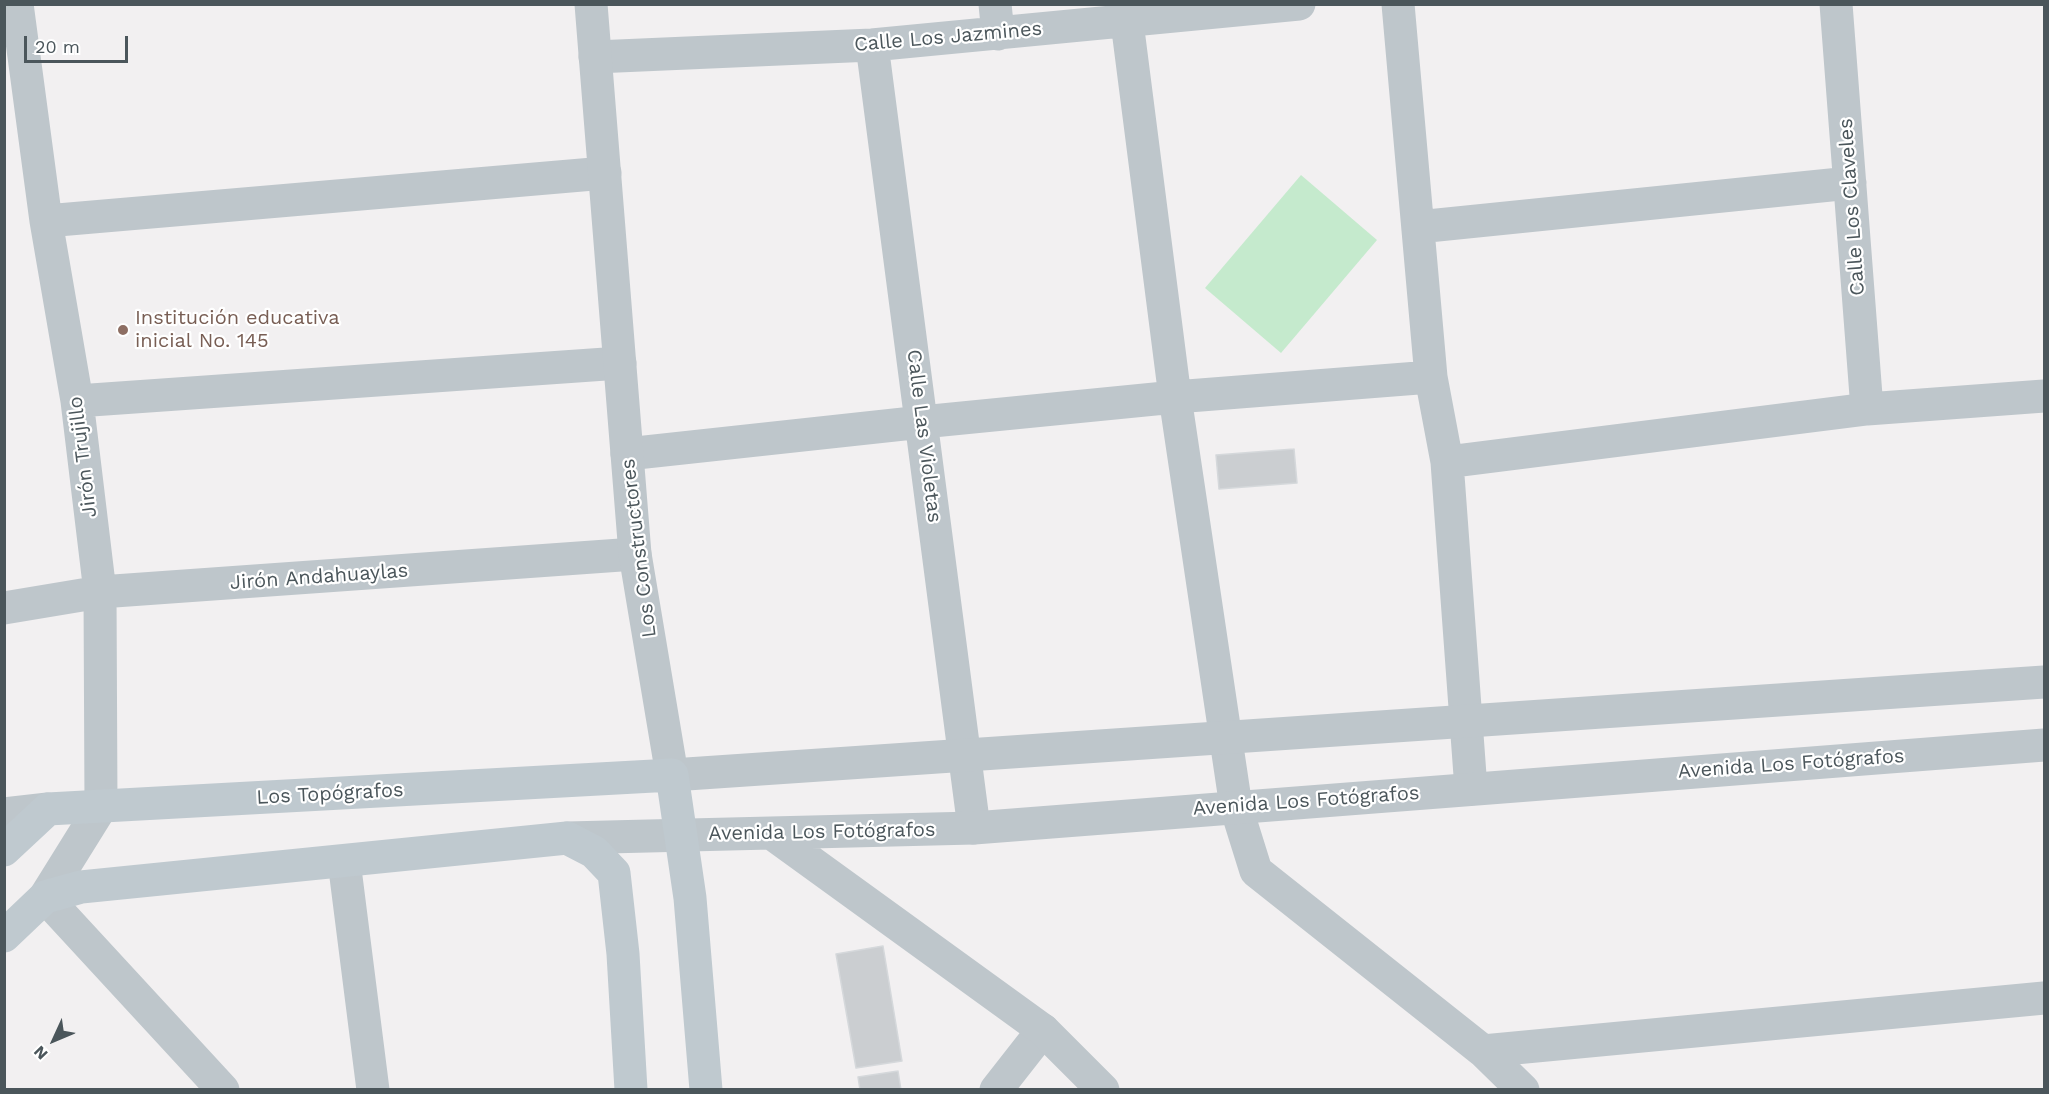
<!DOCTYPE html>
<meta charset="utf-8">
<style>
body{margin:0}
#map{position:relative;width:2049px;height:1094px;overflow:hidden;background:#f2f0f1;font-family:"Work Sans",sans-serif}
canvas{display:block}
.frame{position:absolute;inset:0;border:6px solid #4b565b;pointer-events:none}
.north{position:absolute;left:24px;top:1010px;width:60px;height:60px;-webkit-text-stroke:4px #fff;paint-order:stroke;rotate:226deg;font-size:16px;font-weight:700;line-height:24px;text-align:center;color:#4b565b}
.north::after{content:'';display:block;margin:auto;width:21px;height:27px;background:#4b565b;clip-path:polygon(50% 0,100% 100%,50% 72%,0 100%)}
.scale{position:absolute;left:24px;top:36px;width:104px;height:27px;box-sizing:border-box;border:3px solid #4b565b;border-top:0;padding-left:8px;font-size:18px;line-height:21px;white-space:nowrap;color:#4b565b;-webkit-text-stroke:4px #fff;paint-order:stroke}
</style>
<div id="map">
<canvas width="2049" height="1094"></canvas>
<div class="frame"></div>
<div class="north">N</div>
<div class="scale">20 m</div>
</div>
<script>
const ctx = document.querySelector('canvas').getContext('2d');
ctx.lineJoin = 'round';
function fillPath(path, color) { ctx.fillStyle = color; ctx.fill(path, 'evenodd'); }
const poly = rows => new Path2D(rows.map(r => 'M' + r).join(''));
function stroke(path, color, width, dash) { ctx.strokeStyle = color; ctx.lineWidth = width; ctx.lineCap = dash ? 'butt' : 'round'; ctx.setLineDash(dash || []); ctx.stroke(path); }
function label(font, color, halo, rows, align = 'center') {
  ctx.font = font + ' "Work Sans",sans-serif'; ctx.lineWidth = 4.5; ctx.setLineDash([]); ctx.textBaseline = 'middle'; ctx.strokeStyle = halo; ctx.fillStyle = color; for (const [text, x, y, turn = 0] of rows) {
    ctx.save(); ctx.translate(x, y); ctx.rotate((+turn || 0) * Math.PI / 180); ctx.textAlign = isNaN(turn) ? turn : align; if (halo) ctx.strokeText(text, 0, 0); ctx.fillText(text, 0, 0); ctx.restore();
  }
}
fillPath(poly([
 [1301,175,1377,240,1281,353,1205,288]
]), '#c5eacd');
const building = poly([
 [1294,449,1297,483,1219,489,1216,455,1294,449],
 [883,946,902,1061,856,1068,836,954,883,946],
 [898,1071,901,1090,860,1090,858,1077,898,1071]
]);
fillPath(building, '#cbced1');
stroke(building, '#d5d8db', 1.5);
stroke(poly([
 [17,4,46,221,77,401,100,592,101,807,45,897,223,1090],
 [995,4,998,34],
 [1398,4,1431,377,1447,462,1471,789],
 [1836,4,1867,409],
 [1127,22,1175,397,1236,807,1256,871,1483,1051,1523,1090],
 [872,45,974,828],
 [595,57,872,45,1299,4],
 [46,221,605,173],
 [1418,227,1850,183],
 [77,401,620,363],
 [627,454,922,422,1175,397,1431,377],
 [1447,462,1867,409,2044,396],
 [4,608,100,592,635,554],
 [4,814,48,809],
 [344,861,373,1090],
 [1483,1051,2044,998],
 [996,1090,1043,1030]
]), '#bec6cb', 33);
stroke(poly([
 [591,4,635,554,672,775,2044,682],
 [771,833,1043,1030,1103,1090],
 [567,838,974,828,2044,745]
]), '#bec6cb', 33);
stroke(poly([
 [4,850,48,809,672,775,690,898,706,1090],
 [4,936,45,897,81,887,567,838,594,852,614,873,623,954,631,1090]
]), '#bfc9cf', 33);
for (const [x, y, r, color] of [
 [123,330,6,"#8d6e63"]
]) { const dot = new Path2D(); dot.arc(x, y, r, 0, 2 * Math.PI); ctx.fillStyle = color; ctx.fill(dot); stroke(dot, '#fff', 2); }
label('20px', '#4b565b', '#fff', [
 ["Calle Los Jazmines",948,37,-5],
 ["Calle Los Claveles",1852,207,-94],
 ["Calle Las Violetas",924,436,83],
 ["Jirón Trujillo",83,457,-97],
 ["Los Constructores",639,548,-97],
 ["Jirón Andahuaylas",319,577,-4],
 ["Avenida Los Fotógrafos",1791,764,-4],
 ["Los Topógrafos",330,794,-3],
 ["Avenida Los Fotógrafos",1306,801,-4],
 ["Avenida Los Fotógrafos",822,832,-1]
]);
label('20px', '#785e54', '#fff', [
 ["Institución educativa",135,318],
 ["inicial No. 145",135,341]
], 'left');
</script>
